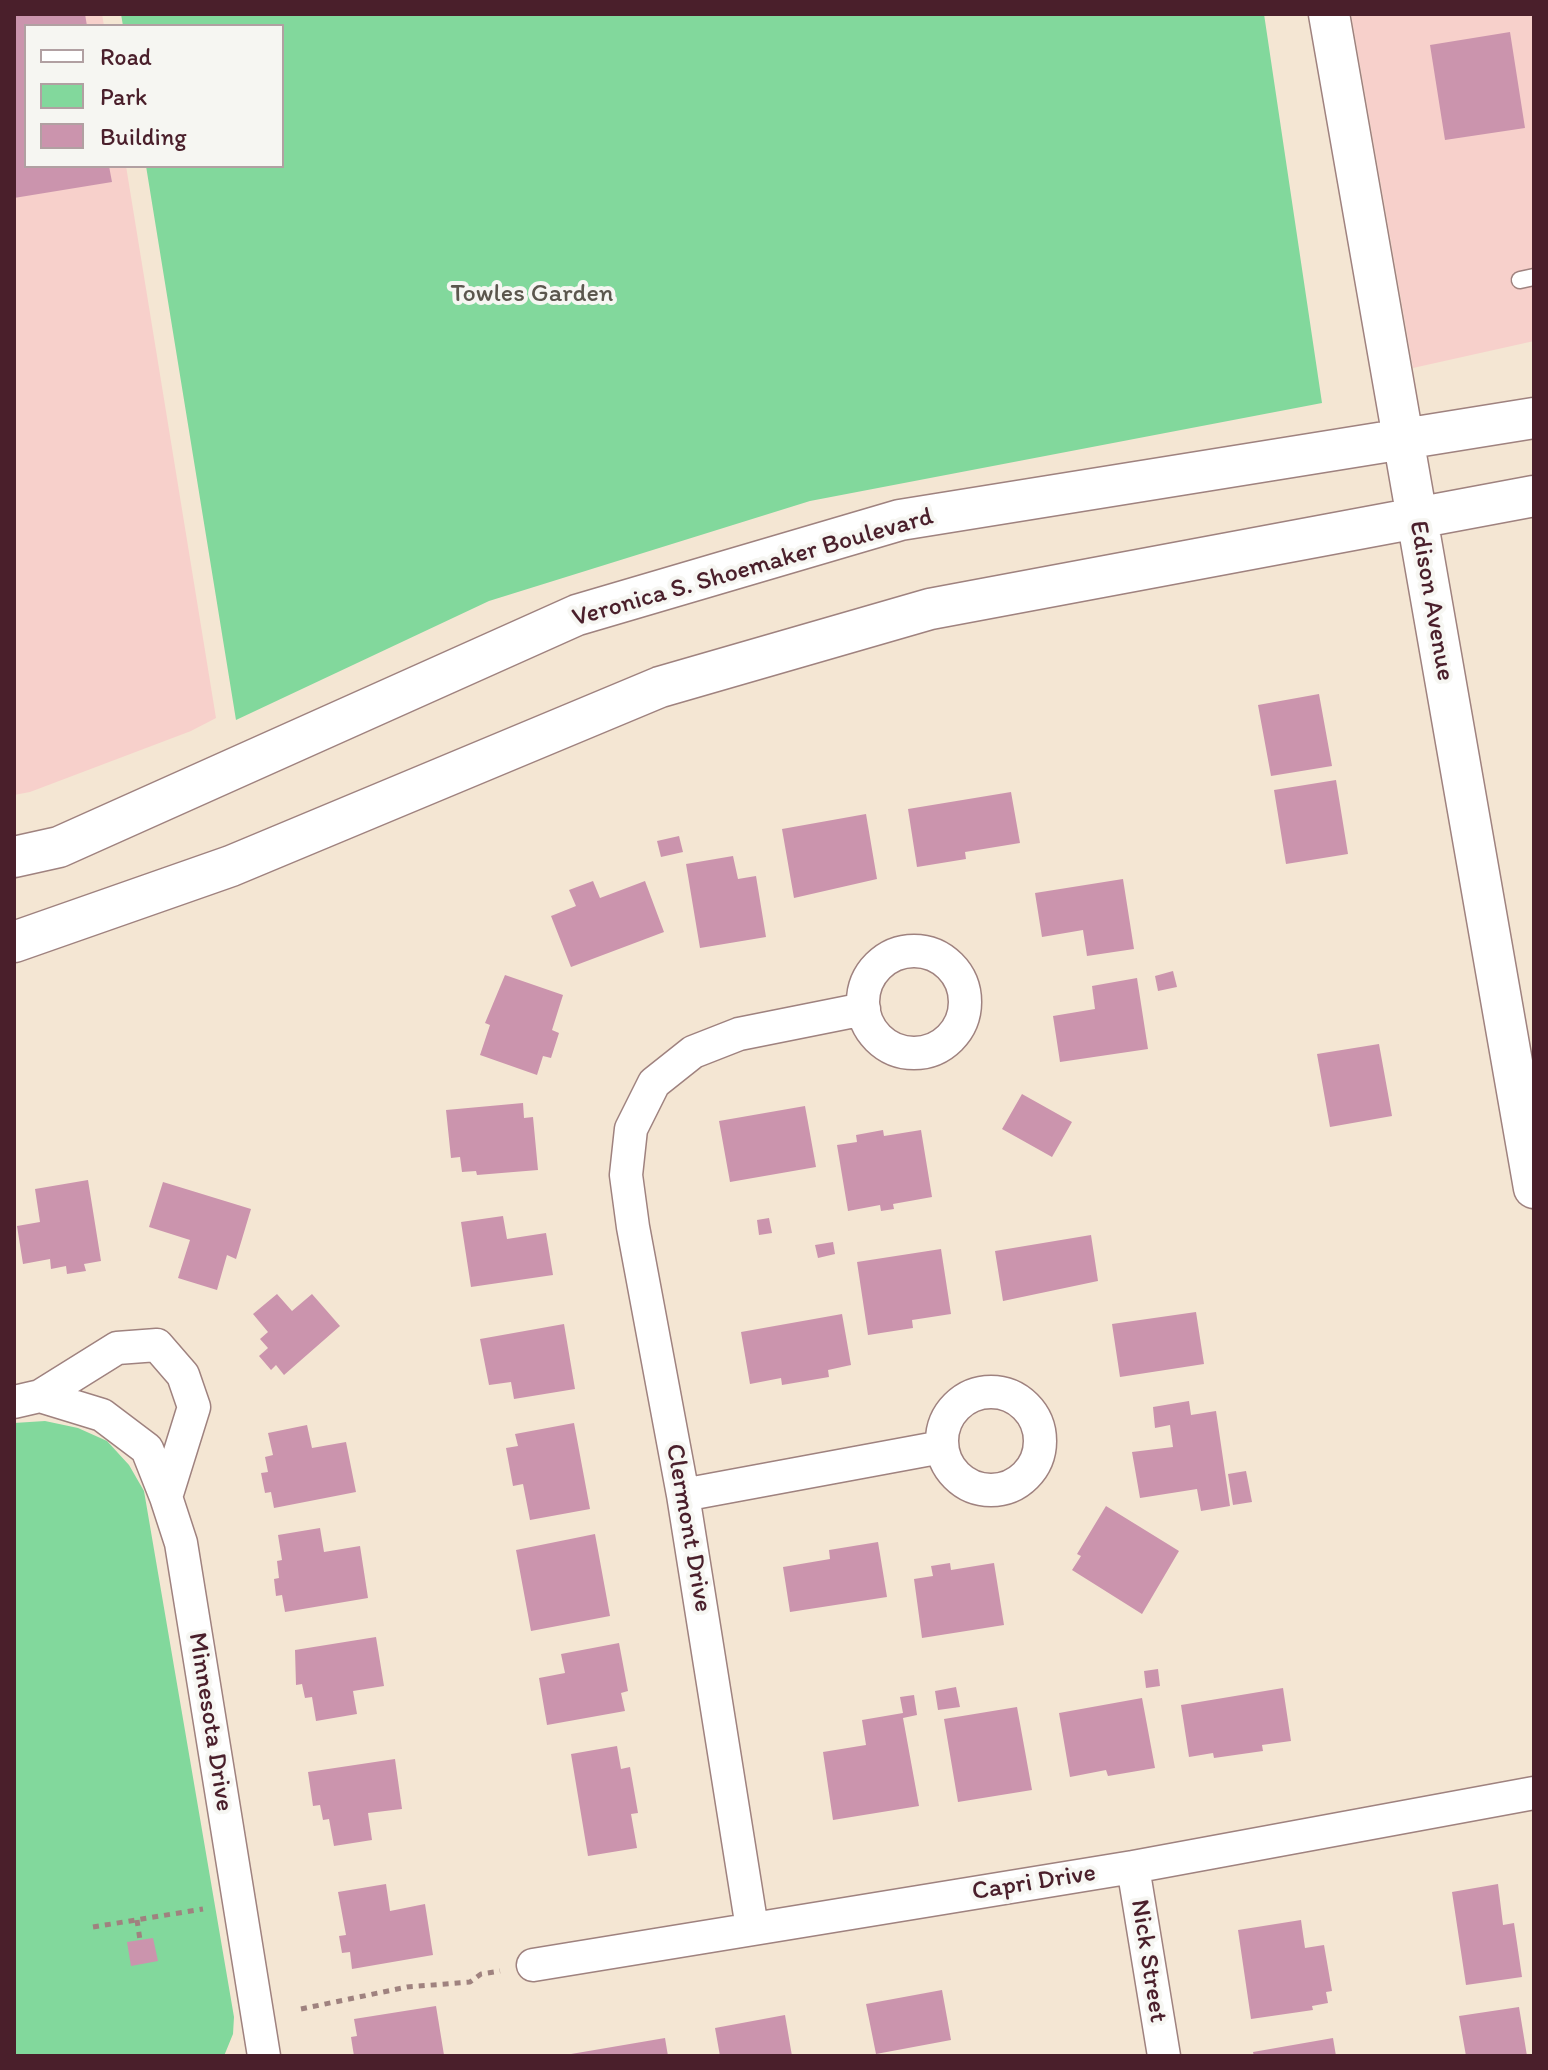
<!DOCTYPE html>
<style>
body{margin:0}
#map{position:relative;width:1548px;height:2070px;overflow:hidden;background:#f4e6d3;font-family:Itim,sans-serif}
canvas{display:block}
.frame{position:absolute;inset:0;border:16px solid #4a1f2b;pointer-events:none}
.legend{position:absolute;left:24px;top:24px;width:260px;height:144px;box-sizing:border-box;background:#f6f6f2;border:2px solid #b1a0a2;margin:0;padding:10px 14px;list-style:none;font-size:24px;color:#4a1f2b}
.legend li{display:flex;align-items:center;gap:16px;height:40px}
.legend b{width:40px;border:2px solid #b1a0a2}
</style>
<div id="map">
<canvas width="1548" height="2070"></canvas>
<div class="frame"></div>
<ul class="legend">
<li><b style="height:10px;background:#fff"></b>Road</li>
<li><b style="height:22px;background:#82d89c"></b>Park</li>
<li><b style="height:22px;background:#cb94ad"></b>Building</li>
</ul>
</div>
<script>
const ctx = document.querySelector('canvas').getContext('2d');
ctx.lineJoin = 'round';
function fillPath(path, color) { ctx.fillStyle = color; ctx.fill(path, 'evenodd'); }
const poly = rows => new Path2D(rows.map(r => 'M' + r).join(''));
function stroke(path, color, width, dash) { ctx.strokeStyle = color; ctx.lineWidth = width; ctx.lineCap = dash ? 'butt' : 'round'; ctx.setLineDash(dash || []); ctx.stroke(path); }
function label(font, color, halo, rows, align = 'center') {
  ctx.font = font + ' Itim,sans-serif'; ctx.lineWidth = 8; ctx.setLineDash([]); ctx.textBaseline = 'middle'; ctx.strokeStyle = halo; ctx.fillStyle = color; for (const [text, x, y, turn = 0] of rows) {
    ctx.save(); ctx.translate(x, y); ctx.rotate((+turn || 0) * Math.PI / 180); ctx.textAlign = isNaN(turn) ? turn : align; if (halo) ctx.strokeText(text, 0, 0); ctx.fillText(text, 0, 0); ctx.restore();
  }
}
fillPath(poly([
 [14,14,102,14,104,26,26,26,26,166,126,166,216,718,191,731,30,792,14,795],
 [1351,14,1534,14,1534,341,1413,368]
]), '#f7d0cb');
fillPath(poly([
 [121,14,1264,14,1322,403,810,501,489,601,236,720,146,166,282,166,282,26,123,26],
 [45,1421,78,1428,107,1441,129,1465,144,1491,234,2017,233,2034,224,2056,14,2056,14,1423]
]), '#82d89c');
fillPath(poly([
 [14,14,85,14,87,26,26,26,26,166,109,166,112,182,14,198],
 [1510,32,1525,128,1445,140,1430,45],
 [1319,694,1332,766,1271,776,1258,705],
 [1336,780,1348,854,1286,864,1274,790],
 [1011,792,1020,843,965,852,966,859,917,867,908,809],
 [866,814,877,879,794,898,782,829],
 [679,836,683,852,661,857,657,841],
 [733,856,738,879,756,876,766,937,700,948,686,864],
 [1123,879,1134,949,1087,956,1083,930,1042,937,1035,893],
 [593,881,600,898,645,881,664,932,571,967,551,916,576,906,569,890],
 [1173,971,1177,987,1158,991,1155,976],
 [505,975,563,995,552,1030,559,1033,551,1058,543,1056,537,1075,480,1055,490,1025,485,1023],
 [1137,978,1148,1049,1060,1062,1053,1016,1095,1009,1092,986],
 [1379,1044,1392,1116,1330,1127,1317,1054],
 [1022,1094,1072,1122,1052,1157,1002,1129],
 [523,1103,524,1118,533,1117,538,1170,477,1175,476,1171,462,1172,460,1157,451,1158,446,1110],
 [805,1106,816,1167,730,1182,719,1121],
 [883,1130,884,1136,921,1130,932,1197,893,1204,894,1209,881,1211,880,1205,848,1211,837,1145,857,1142,856,1135],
 [88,1180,101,1261,84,1264,86,1271,67,1274,66,1266,51,1269,50,1259,23,1264,17,1226,40,1222,35,1189],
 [163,1182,251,1209,236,1259,227,1255,217,1290,178,1278,190,1240,149,1227],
 [503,1216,507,1239,546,1233,553,1275,471,1287,461,1222],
 [769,1218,772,1233,759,1235,757,1220],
 [1091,1235,1098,1281,1003,1301,995,1251],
 [833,1242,835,1254,818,1258,815,1245],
 [941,1249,951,1314,912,1320,913,1328,868,1335,857,1262],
 [277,1294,292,1311,312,1294,340,1326,284,1375,276,1365,271,1370,259,1356,268,1348,260,1339,268,1332,253,1314],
 [1196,1312,1204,1364,1120,1377,1112,1324],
 [842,1314,851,1365,828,1370,829,1377,782,1385,781,1378,750,1384,741,1332],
 [564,1324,575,1389,514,1399,511,1382,489,1385,480,1339],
 [1189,1401,1191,1415,1216,1411,1230,1506,1201,1511,1197,1489,1140,1498,1132,1452,1173,1447,1170,1425,1155,1428,1153,1407],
 [574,1423,590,1509,530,1520,523,1484,513,1486,506,1448,518,1446,515,1434],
 [307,1425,312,1448,346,1442,356,1492,274,1508,271,1492,265,1493,261,1473,268,1472,265,1457,273,1455,268,1433],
 [1246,1471,1252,1502,1233,1505,1228,1474],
 [1106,1506,1179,1551,1142,1614,1072,1570,1081,1556,1077,1554],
 [320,1528,324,1552,360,1546,368,1598,285,1612,282,1595,276,1596,274,1579,279,1578,277,1561,282,1560,278,1535],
 [595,1534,610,1616,531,1631,516,1550],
 [878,1542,887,1597,790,1612,783,1567,830,1559,829,1550],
 [950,1563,951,1570,994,1563,1004,1625,922,1638,914,1579,933,1576,931,1566],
 [376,1637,384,1686,353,1691,357,1714,316,1721,312,1697,305,1698,302,1684,296,1685,295,1650],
 [619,1643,628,1691,621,1693,625,1711,547,1725,539,1678,565,1673,561,1654],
 [1158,1669,1160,1686,1146,1688,1144,1671],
 [956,1687,960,1707,938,1710,935,1691],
 [1283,1688,1291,1741,1262,1745,1263,1751,1214,1758,1213,1753,1189,1757,1181,1705],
 [914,1695,917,1715,903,1718,919,1806,833,1820,823,1752,866,1745,862,1720,903,1713,900,1697],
 [1142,1698,1155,1768,1108,1776,1106,1770,1070,1777,1059,1713],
 [1017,1707,1032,1790,958,1802,944,1719],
 [617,1746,621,1769,630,1767,638,1813,631,1814,637,1848,588,1856,571,1754],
 [395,1759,402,1809,368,1813,372,1840,334,1846,329,1819,323,1820,320,1805,313,1806,308,1772],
 [386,1884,390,1911,425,1904,433,1955,352,1969,350,1952,342,1953,339,1936,346,1935,338,1892],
 [1498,1884,1503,1925,1514,1923,1522,1977,1466,1985,1452,1892],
 [1301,1920,1305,1948,1324,1945,1332,1991,1326,1992,1328,2003,1312,2006,1313,2010,1251,2019,1238,1930],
 [153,1938,158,1961,131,1966,127,1942],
 [942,1990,951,2040,876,2054,866,2004],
 [436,2006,444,2055,354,2056,351,2037,357,2036,354,2019],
 [1519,2007,1527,2056,1466,2056,1459,2016],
 [785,2015,792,2056,720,2056,715,2028],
 [665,2038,668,2056,571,2056,571,2054],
 [1333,2038,1336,2056,1254,2056,1253,2052]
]), '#cb94ad');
const service = poly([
 [1520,280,1534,277]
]);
const minor = poly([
 '863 1002a51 51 0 1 1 102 0a51 51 0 1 1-102 0Z',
 '942 1441a49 49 0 1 1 98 0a49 49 0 1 1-98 0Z',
 [40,1396,117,1348,157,1345,183,1375,194,1407,166,1497],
 [14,1402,40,1396,102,1415,147,1449,166,1497,181,1543,264,2056],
 [683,1495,942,1447],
 [1133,1867,1164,2056],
 [752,1928,683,1495,633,1227,626,1175,631,1129,654,1083,693,1052,739,1034,864,1009],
 [533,1965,1133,1867,1534,1793]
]);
const tertiary = poly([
 [1329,14,1534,1188],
 [14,857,59,847,577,615,900,520,1534,418],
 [14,942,231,866,660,687,930,609,1534,496]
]);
stroke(service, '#9f827f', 19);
stroke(minor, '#9f827f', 35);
stroke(tertiary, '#9f827f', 43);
stroke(poly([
 [137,1920,140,1940],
 [93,1927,203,1909],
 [301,2009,407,1987,470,1982,481,1974,500,1971]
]), '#9f827f', 5, [6, 6]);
stroke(service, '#fff', 16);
stroke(minor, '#fff', 32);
stroke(tertiary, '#fff', 40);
label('26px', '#5b564d', '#f6f6f2', [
 ["Towles Garden",532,294]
]);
label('26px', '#4a1f2b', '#f6f6f2', [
 ["Veronica S. Shoemaker Boulevard",753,568,-16],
 ["Edison Avenue",1431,601,80],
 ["Clermont Drive",688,1528,80],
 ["Minnesota Drive",210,1722,81],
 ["Capri Drive",1034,1883,-9],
 ["Nick Street",1148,1961,81]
]);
</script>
